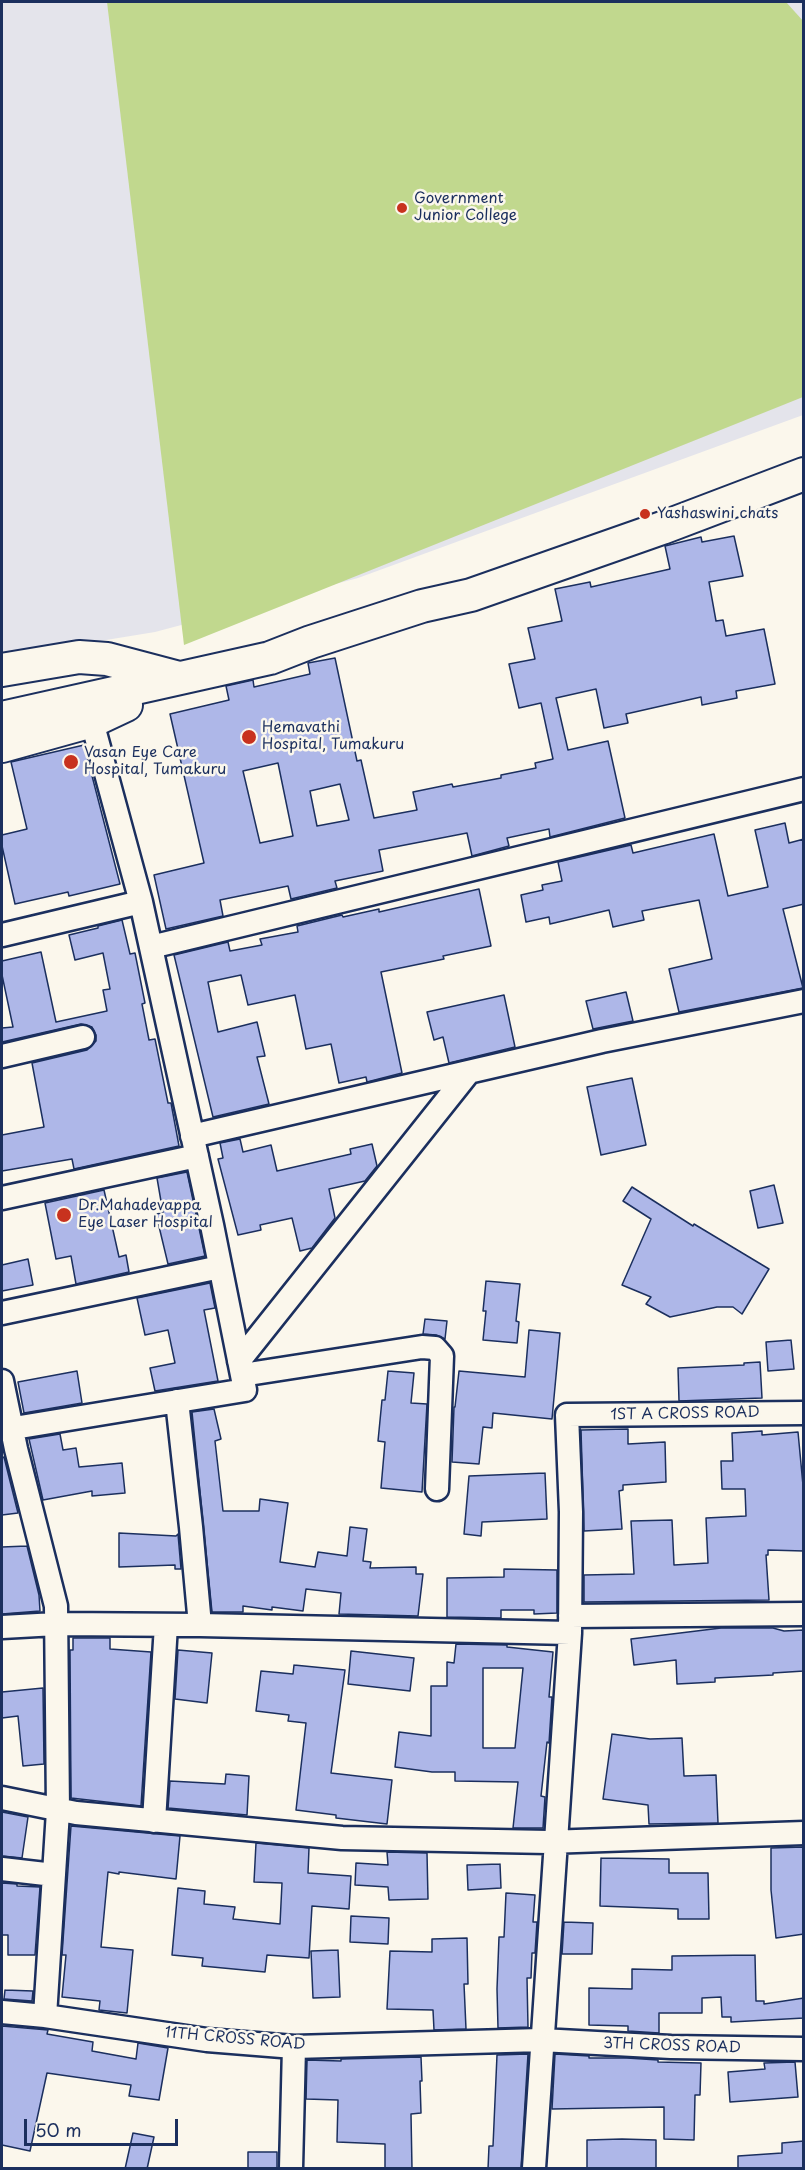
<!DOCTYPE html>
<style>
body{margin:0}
#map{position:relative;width:805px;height:2170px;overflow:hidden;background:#fbf7ec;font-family:"Playpen Sans",sans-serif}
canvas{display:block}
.frame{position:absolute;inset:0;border:3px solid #1b2f5e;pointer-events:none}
.scale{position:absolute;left:24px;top:2119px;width:154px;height:27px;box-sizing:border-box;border:3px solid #1b2f5e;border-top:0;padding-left:8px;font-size:18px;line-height:21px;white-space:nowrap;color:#1b2f5e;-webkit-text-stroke:4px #fbf7ec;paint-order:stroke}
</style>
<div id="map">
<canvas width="805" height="2170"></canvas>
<div class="frame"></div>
<div class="scale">50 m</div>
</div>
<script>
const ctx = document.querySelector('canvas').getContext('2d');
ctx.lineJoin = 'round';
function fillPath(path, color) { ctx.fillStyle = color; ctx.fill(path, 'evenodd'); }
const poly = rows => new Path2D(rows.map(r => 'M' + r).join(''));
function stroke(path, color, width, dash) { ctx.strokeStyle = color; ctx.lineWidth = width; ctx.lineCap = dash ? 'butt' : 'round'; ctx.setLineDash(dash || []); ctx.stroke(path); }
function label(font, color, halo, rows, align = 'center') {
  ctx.font = font + ' "Playpen Sans",sans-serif'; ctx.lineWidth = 5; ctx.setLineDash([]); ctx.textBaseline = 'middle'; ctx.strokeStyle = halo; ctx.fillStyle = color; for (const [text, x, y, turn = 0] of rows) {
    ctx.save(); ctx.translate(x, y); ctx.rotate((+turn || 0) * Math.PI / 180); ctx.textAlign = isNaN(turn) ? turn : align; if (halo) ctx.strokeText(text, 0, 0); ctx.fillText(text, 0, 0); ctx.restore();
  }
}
fillPath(poly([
 [2,2,803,2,803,415,358,578,155,632,2,657]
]), '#e4e4eb');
fillPath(poly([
 [107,2,786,2,804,22,803,397,184,645]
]), '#c1d88e');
const building = poly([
 [734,536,743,576,709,582,716,621,723,620,726,636,764,629,775,684,736,691,737,698,702,705,701,697,626,714,628,723,604,728,596,689,556,698,568,750,608,741,625,818,550,837,549,829,507,838,509,846,472,856,467,833,379,850,383,871,335,881,337,888,291,899,288,886,220,900,223,916,166,929,154,875,204,863,170,714,229,700,226,686,253,680,254,687,310,674,308,663,335,658,357,761,361,760,374,818,417,810,413,792,452,784,453,787,501,778,501,775,536,768,535,763,553,759,541,703,519,708,509,664,535,659,528,628,562,621,555,589,590,582,591,587,670,569,665,546,701,537,702,542,734,536],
 [278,763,293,836,260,843,243,771,278,763],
 [340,784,349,820,317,826,310,791,340,784],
 [84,745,120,884,69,896,68,892,15,904,2,846,2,835,27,829,11,762,84,745],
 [785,823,789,843,804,839,804,904,783,909,803,988,679,1012,669,969,712,959,699,900,642,911,644,920,613,927,609,910,550,924,549,917,526,922,521,895,543,890,542,885,562,881,558,862,631,845,633,853,714,834,728,896,768,887,755,830,785,823],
 [479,889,491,946,443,956,444,959,381,972,402,1073,367,1082,366,1077,339,1083,331,1044,306,1049,295,995,248,1005,241,975,208,982,218,1032,257,1022,265,1056,257,1057,269,1104,213,1117,174,955,228,942,230,951,262,945,260,939,298,932,297,926,342,915,343,917,379,909,379,912,479,889],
 [122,920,130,954,135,953,145,1003,142,1004,149,1040,155,1039,168,1103,171,1103,179,1146,74,1169,72,1159,2,1171,2,1135,44,1127,32,1063,87,1050,96,1041,96,1035,92,1027,81,1024,2,1042,2,1028,13,1027,2,975,2,961,41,952,56,1022,107,1011,103,990,110,989,103,953,75,960,69,935,98,928,98,926,122,920],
 [626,992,633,1021,593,1029,586,1001,626,992],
 [504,995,515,1047,449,1063,443,1037,434,1040,427,1012,504,995],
 [632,1078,646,1145,601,1155,587,1087,632,1078],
 [240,1139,243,1152,271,1145,277,1171,351,1154,350,1149,372,1144,377,1166,365,1181,329,1189,335,1218,312,1248,300,1251,292,1218,260,1225,261,1230,238,1235,218,1159,223,1158,220,1143,240,1139],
 [187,1172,205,1256,168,1264,156,1214,163,1213,157,1178,187,1172],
 [774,1185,783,1223,758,1228,750,1191,774,1185],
 [632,1187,693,1226,694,1224,769,1269,742,1314,733,1307,717,1307,670,1317,646,1304,651,1297,622,1285,651,1219,623,1201,632,1187],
 [104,1190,119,1257,126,1255,129,1272,76,1284,71,1256,56,1259,45,1203,104,1190],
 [28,1259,33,1285,2,1291,2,1265,28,1259],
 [486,1281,520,1284,516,1321,519,1322,517,1343,483,1340,486,1311,483,1311,486,1281],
 [210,1283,215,1308,204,1310,218,1381,155,1391,150,1368,175,1363,168,1330,145,1335,137,1298,210,1283],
 [425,1319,447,1321,445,1339,436,1335,423,1334,425,1319],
 [529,1330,560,1333,552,1419,493,1413,492,1428,483,1427,479,1464,452,1462,454,1407,455,1407,459,1371,525,1377,529,1330],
 [791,1340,794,1369,768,1371,766,1342,791,1340],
 [760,1362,762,1398,679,1401,678,1368,744,1365,744,1363,760,1362],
 [77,1371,82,1403,24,1413,18,1382,77,1371],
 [388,1371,414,1373,411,1403,427,1404,422,1492,381,1488,385,1442,378,1441,382,1400,385,1400,388,1371],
 [214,1409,221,1439,215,1441,223,1511,259,1511,260,1499,288,1503,280,1562,315,1567,318,1552,347,1556,350,1527,367,1529,363,1561,371,1562,370,1568,416,1567,416,1574,423,1574,418,1616,339,1614,341,1593,306,1589,303,1611,272,1607,272,1610,243,1606,243,1612,212,1612,192,1412,214,1409],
 [628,1429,628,1444,665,1442,666,1482,623,1485,623,1490,619,1491,622,1529,584,1531,581,1430,628,1429],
 [762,1431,762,1435,798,1432,804,1496,804,1551,768,1550,768,1555,766,1555,769,1600,584,1602,584,1575,634,1574,631,1521,672,1520,674,1565,708,1563,706,1518,746,1516,745,1489,722,1489,721,1461,733,1461,732,1433,762,1431],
 [60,1434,63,1450,76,1448,79,1467,122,1463,125,1493,92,1496,92,1491,43,1500,29,1439,60,1434],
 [4,1457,18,1513,2,1515,2,1458,4,1457],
 [545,1473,547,1519,482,1522,481,1536,464,1534,469,1476,545,1473],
 [119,1533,176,1536,178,1534,181,1569,175,1569,175,1565,119,1567,119,1533],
 [27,1546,39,1595,40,1611,2,1614,2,1547,27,1546],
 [504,1569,557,1570,557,1613,534,1614,534,1610,501,1610,501,1618,447,1617,447,1578,504,1577,504,1569],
 [721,1628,773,1628,784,1631,804,1630,804,1671,773,1673,773,1675,715,1678,715,1682,677,1684,676,1660,634,1665,631,1639,721,1628],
 [73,1638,110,1638,110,1649,151,1652,141,1806,71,1798,70,1650,73,1650,73,1638],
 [456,1644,507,1645,507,1647,553,1652,549,1697,552,1697,549,1743,547,1742,541,1796,545,1797,543,1828,513,1828,518,1782,455,1781,455,1772,432,1772,395,1767,399,1732,431,1736,431,1686,447,1686,447,1662,454,1663,456,1644],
 [483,1668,523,1668,515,1748,483,1748,483,1668],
 [178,1650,212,1653,207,1703,175,1699,178,1650],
 [351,1651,414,1658,410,1691,348,1684,351,1651],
 [294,1665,345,1670,331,1773,392,1780,387,1824,336,1818,336,1815,296,1810,306,1723,288,1721,289,1715,256,1711,261,1671,293,1674,294,1665],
 [43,1688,44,1764,23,1766,18,1716,2,1718,2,1692,43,1688],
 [612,1734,650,1739,682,1738,684,1776,716,1775,718,1823,649,1824,648,1805,603,1799,612,1734],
 [226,1774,249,1776,247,1815,168,1808,170,1781,225,1784,226,1774],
 [2,1812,28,1817,22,1858,2,1856,2,1812],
 [71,1826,180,1836,176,1879,119,1872,119,1874,108,1872,101,1947,133,1950,127,2013,99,2010,100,2001,62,1997,66,1955,62,1955,71,1826],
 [256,1843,309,1848,308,1873,351,1876,349,1909,312,1906,309,1958,267,1955,265,1972,202,1966,203,1958,172,1955,178,1888,205,1891,204,1904,235,1907,233,1919,280,1924,282,1883,254,1882,256,1843],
 [804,1847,804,1934,776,1938,771,1890,771,1848,804,1847],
 [387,1852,427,1853,428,1899,389,1900,388,1887,355,1885,356,1863,388,1865,387,1852],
 [601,1858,669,1859,669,1873,708,1873,709,1919,678,1919,678,1909,600,1906,601,1858],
 [500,1864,501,1888,468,1890,467,1865,500,1864],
 [2,1883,17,1884,17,1886,40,1887,35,1955,8,1955,8,1935,2,1935,2,1883],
 [506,1893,535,1895,533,1922,537,1922,535,1953,532,1953,531,1978,527,1978,528,2027,498,2028,497,1989,499,1937,504,1937,506,1893],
 [351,1916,389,1918,388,1944,350,1942,351,1916],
 [564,1922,593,1923,592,1954,562,1954,564,1922],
 [467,1938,468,1984,464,1984,466,2029,434,2030,433,2010,387,2009,390,1951,432,1952,432,1939,467,1938],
 [338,1950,340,1997,313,1998,311,1951,338,1950],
 [755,1955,756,2001,764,2001,764,2004,804,1998,804,2018,731,2022,731,2017,722,2017,721,1997,702,1998,702,2013,659,2013,659,2033,628,2031,628,2026,589,2025,589,1988,632,1989,632,1969,672,1970,672,1956,755,1955],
 [5,1990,33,1991,32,2001,4,1999,5,1990],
 [2,2026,48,2030,47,2034,93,2042,92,2051,136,2059,138,2043,168,2048,159,2100,129,2096,131,2085,47,2073,30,2151,2,2145,2,2026],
 [528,2054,521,2169,488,2169,489,2146,493,2146,497,2055,528,2054],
 [555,2054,589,2056,589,2058,627,2058,658,2060,658,2062,701,2063,700,2095,695,2095,694,2140,664,2139,664,2107,552,2109,555,2054],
 [421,2057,422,2081,420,2081,421,2113,411,2114,412,2169,385,2169,385,2144,337,2142,338,2100,306,2099,307,2060,341,2061,341,2059,421,2057],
 [795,2062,798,2097,730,2102,728,2072,765,2069,764,2063,795,2062],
 [133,2133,154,2137,147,2169,125,2169,133,2133],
 [622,2139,656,2140,656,2169,587,2169,587,2140,622,2139],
 [804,2141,804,2169,738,2169,738,2156,782,2153,782,2143,804,2141],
 [248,2152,277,2152,277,2169,248,2169,248,2152]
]);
fillPath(building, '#aeb7e8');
stroke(building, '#1b2f5e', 1.5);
const street = poly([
 [2,935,141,902],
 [151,947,804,789],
 [2,1056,83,1037],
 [192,1136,602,1041,804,1001],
 [2,1198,197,1156],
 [2,1313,220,1267],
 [239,1361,469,1072],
 [242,1375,422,1347,435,1348,442,1356,437,1489],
 [2,1381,16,1449,56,1606,58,1811,45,2016],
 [177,1401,191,1527,200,1625],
 [2,1430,245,1390,212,1225,141,902,88,707],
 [570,1616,804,1614],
 [2,1627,56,1624,200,1625,570,1633],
 [2,1798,76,1813,342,1838,548,1842,804,1833],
 [154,1821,166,1625],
 [2,1869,54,1875],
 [2,2012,45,2016,207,2040,294,2047,541,2040,671,2047,804,2049],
 [291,2168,294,2047],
 [534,2168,570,1633,571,1512,567,1415,804,1413]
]);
const secondary = poly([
 [2,670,79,657,107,659,175,677],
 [2,718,270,658,311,642,422,606,471,595,662,528,804,474],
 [2,746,92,721,126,705]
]);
stroke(street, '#1b2f5e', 27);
stroke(secondary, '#1b2f5e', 36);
stroke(street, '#fbf7ec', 22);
stroke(secondary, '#fbf7ec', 32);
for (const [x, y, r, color] of [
 [402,208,6,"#c8321e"],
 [645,514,6,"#c8321e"],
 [249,737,8,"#c8321e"],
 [71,762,8,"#c8321e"],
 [64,1215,8,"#c8321e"]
]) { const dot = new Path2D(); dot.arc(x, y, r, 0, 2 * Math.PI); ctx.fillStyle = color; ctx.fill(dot); stroke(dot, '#fbf7ec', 2); }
label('15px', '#1b2f5e', '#fbf7ec', [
 ["Government",414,199],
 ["Junior College",414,216],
 ["Yashaswini chats",657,514],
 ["Hemavathi",262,728],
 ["Hospital, Tumakuru",262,745],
 ["Vasan Eye Care",84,753],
 ["Hospital, Tumakuru",84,770],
 ["Dr.Mahadevappa",78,1206],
 ["Eye Laser Hospital",78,1223]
], 'left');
label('15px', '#1b2f5e', '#fbf7ec', [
 ["1ST A CROSS ROAD",685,1414,-1],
 ["11TH CROSS ROAD",235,2039,5],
 ["3TH CROSS ROAD",672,2046,2]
]);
</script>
